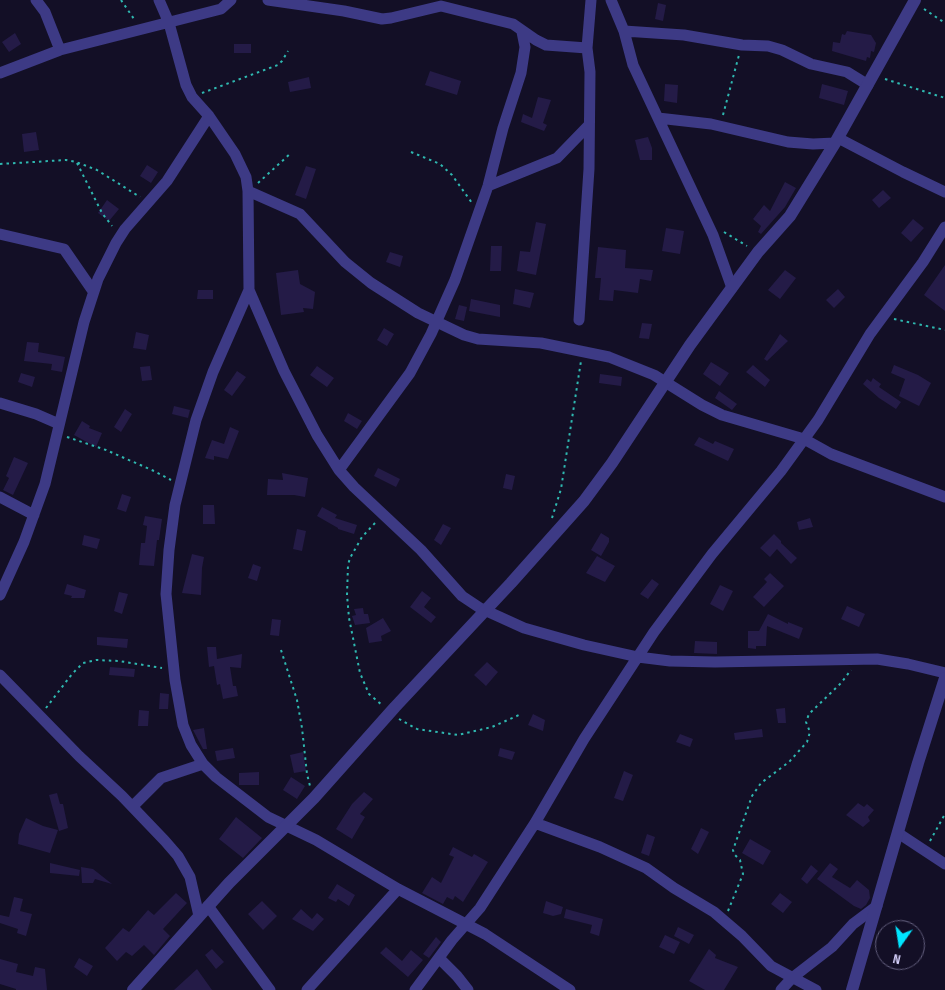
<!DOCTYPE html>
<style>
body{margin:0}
#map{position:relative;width:945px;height:990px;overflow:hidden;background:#130f26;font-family:"Sofia Sans Condensed",sans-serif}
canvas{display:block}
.north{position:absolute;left:875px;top:920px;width:50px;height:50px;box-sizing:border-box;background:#130f26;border:1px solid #625e7d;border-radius:50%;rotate:193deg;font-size:14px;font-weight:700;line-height:20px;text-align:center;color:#d9d4ff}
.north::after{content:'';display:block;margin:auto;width:18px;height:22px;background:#00e5ff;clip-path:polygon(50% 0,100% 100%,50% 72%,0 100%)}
</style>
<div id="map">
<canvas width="945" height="990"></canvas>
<div class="north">N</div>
</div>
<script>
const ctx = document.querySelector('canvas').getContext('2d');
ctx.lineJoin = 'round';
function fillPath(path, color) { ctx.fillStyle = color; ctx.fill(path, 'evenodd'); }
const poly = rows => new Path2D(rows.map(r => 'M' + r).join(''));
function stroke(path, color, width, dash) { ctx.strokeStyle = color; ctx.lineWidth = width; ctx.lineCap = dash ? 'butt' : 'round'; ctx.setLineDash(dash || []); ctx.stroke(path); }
fillPath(poly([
 [658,3,666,5,663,21,655,19],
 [847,31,871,35,876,43,874,52,871,51,870,58,867,57,866,61,832,51,833,42,840,43,842,34,845,35],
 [15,33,21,44,9,52,2,42],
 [234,44,251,44,251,53,234,53],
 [430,71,461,81,457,95,425,85],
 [309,77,311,88,290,92,288,82],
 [665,84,678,85,677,103,664,101],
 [822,84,848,91,844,105,819,98],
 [538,97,551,100,543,123,547,125,544,131,521,122,523,114,532,118],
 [36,132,39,150,24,152,22,134],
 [648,137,652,148,652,160,640,160,635,140],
 [147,165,158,172,151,183,140,176],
 [306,166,316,169,306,199,295,195],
 [785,182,796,188,785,207,761,234,758,232,761,226,753,219,764,205,770,211],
 [883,190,891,198,879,208,872,200],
 [107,200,119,209,109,221,98,213],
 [913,219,924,228,911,242,901,233],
 [536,222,546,224,536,275,517,271,520,251,530,252],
 [666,228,684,231,680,254,662,251],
 [491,246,502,246,501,271,490,271],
 [598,247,626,250,625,268,653,270,651,281,640,279,638,293,614,290,613,301,599,300,601,278,595,278],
 [390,252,403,256,400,267,386,262],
 [945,265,945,311,924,295],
 [298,270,300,284,315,292,313,309,303,308,304,312,281,315,276,273],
 [785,270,796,278,780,299,768,290],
 [515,289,534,293,530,308,513,304],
 [838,289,845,297,834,308,826,300],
 [198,290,213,290,213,299,197,299],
 [471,299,500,305,500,317,469,311],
 [459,305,467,307,464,321,455,319],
 [642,323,652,324,649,339,639,338],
 [384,328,394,334,387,346,377,340],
 [136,332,149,335,146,350,133,348],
 [780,334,788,341,767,361,764,359],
 [27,342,39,343,38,352,65,357,62,372,51,370,52,364,24,361],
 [711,362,729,373,720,386,703,374],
 [753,365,770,380,765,387,746,372],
 [894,365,918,375,931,383,919,406,899,396,905,379,891,373],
 [150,366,152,380,142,381,140,367],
 [317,366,334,378,327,387,310,375],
 [237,371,246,377,232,396,224,390],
 [21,373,35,377,32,387,18,382],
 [600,374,622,377,621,386,599,383],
 [873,378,881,384,879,387,901,402,896,409,879,398,863,384,867,379,871,382],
 [719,391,737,404,732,410,715,398],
 [174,406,190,410,188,418,172,414],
 [125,409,132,414,121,432,114,427],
 [348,413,362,421,357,429,344,421],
 [82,421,90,426,89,428,102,433,96,447,74,435],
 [230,427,239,431,228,459,214,456,214,460,205,458,212,440,224,444],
 [699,437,713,444,715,441,734,449,728,461,694,445],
 [14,457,28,463,13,495,3,490,9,478,6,476],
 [378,468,400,479,396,487,374,476],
 [282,473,308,478,305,497,294,495,267,495,268,479,283,480],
 [506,474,515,476,512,490,503,488],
 [122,494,131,497,126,512,117,509],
 [203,505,214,505,215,524,203,524],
 [322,507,337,515,335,518,357,525,354,534,338,529,338,528,317,516],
 [145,516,162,519,159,540,157,540,154,566,139,565,141,543,145,543,147,526,143,525],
 [810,518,813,527,799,530,797,522],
 [443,524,451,528,441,545,434,540],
 [297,529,306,531,302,551,293,549],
 [601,533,609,538,609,542,601,556,591,550],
 [774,534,781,541,781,543,797,558,791,564,777,549,770,557,760,548],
 [84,535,100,539,97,549,82,545],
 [192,554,204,557,202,568,201,595,182,593],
 [597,556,615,566,605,582,586,573],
 [253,564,261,567,257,581,248,578],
 [770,573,784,586,764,607,753,597,767,582,764,579],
 [652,579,659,584,648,599,640,594],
 [67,584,86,590,84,598,71,598,72,596,64,594],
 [720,585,733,591,723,611,710,604],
 [422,591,431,598,424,607,436,617,431,623,410,607],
 [119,592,128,594,122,614,114,611],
 [847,606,865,614,859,627,841,619],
 [363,608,364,614,368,614,370,623,355,625,352,616,356,615,354,609],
 [768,614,788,624,788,622,803,628,799,639,767,626,766,646,756,646,756,649,748,648,748,631,759,631],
 [383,618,391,631,381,636,382,641,369,643,366,628],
 [272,619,281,620,279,636,270,635],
 [97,637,128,639,127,648,97,645],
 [695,641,717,642,717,654,694,653],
 [207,647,216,647,217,659,242,654,241,668,230,667,233,686,236,686,238,696,223,699,220,684,217,685,214,666,209,667],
 [487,662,498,672,486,686,474,675],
 [110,667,135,669,134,677,109,675],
 [160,693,169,694,168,709,159,709],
 [785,708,786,723,778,723,776,709],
 [139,710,149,711,148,726,138,726],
 [533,714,545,720,543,731,528,725],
 [204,728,207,749,203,749,193,730],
 [762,729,763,737,735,740,734,733],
 [680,734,693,739,690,747,676,742],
 [233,748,235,758,217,761,215,751],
 [500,748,515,752,512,760,498,756],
 [303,752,306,771,294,773,290,755],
 [624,771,633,775,623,801,614,798],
 [259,772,259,785,239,785,239,773],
 [291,777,305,786,297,799,283,790],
 [364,792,373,799,360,814,365,817,352,839,336,829,352,804],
 [57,793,60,804,63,804,68,828,59,831,49,795],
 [858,803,864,807,867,804,874,810,868,817,870,821,863,827,846,815],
 [236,817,262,838,243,858,219,839],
 [26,818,43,826,58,830,50,853,18,844,19,834],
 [701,828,709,832,698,854,691,849],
 [647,834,655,837,649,856,641,853],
 [750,839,771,851,763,865,742,853],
 [453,847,472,857,474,854,488,862,463,902,455,896,453,900,447,897,443,904,422,893,432,877,441,883,454,857,449,855],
 [50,863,80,870,79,876,50,873],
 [830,863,838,869,832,877,850,888,857,880,869,890,870,898,866,905,861,909,854,906,817,879],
 [811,865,818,871,807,884,801,879],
 [81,867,93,869,112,884,95,879,93,883,82,883],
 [337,884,355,895,349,906,338,899,336,902,328,898],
 [176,893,187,903,163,929,170,936,154,955,144,945,132,956,126,952,117,961,105,948,123,928,129,932,148,910,154,915],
 [780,893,792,902,783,913,771,904],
 [14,897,23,899,20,911,32,914,26,936,17,933,18,929,0,923,0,915,9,917],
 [262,901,277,916,263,930,248,914],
 [546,901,563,907,561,914,553,916,543,913],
 [301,909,312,919,317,913,324,919,313,931,292,919],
 [566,909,603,919,599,936,590,933,592,925,564,918],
 [678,927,694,935,689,944,674,936],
 [665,935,680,942,674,954,659,947],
 [436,937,441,942,429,958,423,954],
 [386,947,402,961,411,950,423,960,408,977,380,953],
 [212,949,224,962,216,969,205,955],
 [709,949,716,955,715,958,738,967,724,990,705,990,689,981],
 [79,958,93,966,87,976,74,967],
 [0,959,18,964,16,972,33,976,35,967,45,969,47,990,16,990,16,989,0,984],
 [197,969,212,990,174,990]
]), '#241b47');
stroke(poly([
 [121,0,134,19],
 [924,9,945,23],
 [885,79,945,98],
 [202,93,278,65,282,61,288,51],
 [723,115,739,55],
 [411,152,440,164,452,175,472,203],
 [77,163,102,213,112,226],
 [0,164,66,160,76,162,97,170,140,197],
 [258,183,291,153],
 [724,232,747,246],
 [894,319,945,330],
 [67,437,106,450,154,471,171,480],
 [552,518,561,489,581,361],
 [375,523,362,537,350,558,348,565,347,595,349,618,360,673,369,694,382,705],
 [281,650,297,700,302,728,307,774,310,786],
 [46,708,72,674,83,663,96,660,119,661,162,668],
 [399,719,417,729,458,735,492,727,519,715],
 [930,841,945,814],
 [728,911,743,874,740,860,734,854,733,850,752,796,761,783,789,762,807,742,810,732,806,722,809,714,841,683,851,670]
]), '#2fb8b0', 2, [2.5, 4]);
stroke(poly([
 [36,0,45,12,60,50],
 [159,0,169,23,186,85,192,97,209,116,235,154,246,177,248,191,249,290,284,371,317,435,339,470,354,487,421,550,462,596,480,608,524,628,584,645,638,657,670,661,715,662,877,659,908,664,945,673],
 [268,0,344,11,382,19,391,18,441,6,513,24,536,40,546,45,587,48],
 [611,0,624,31,633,65,713,235,732,288],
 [624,31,684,35,742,45,768,46,782,50,811,64,847,72,868,85],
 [0,73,60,50,221,9,231,0],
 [658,118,711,124,788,142,813,144,835,143],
 [838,138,903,172,945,192],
 [488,186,557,158,588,126],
 [248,191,300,214,345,262,371,283,418,313,464,335,478,339,541,343,609,357,654,375,702,405,722,415,804,439,831,454,945,497],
 [0,234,64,249,93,291],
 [249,290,213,372,196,420,175,505,169,550,166,594,175,680,183,725,191,745,203,764,216,777,268,817,316,840,398,889,485,934,570,990],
 [579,320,589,169,590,72,587,48,591,0],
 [0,403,36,414,59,424],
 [339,470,410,373,431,334,455,280,488,186,503,128,521,73,525,47,522,32],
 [0,497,34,515],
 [0,595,24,542,45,484,84,322,98,279,116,243,125,229,167,181,209,116],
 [0,675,79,756,122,796,165,841,178,856,190,877,199,916],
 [133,806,161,778,203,764],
 [535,823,600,847,646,868,674,888,714,912,742,936,771,966,816,990],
 [898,833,945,864],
 [208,906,270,990],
 [439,958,457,976,468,990],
 [307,990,398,889],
 [415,990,452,940,480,908,535,823,584,739,654,632,712,554,781,471,818,420,870,334,923,262,945,227],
 [781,990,792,978,832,947,853,924,877,906]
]), '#3d3a85', 11);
stroke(poly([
 [133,990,229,883,314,798,395,707,511,583,584,501,612,463,690,345,758,252,790,216,835,143,915,0],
 [852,990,918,763,945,678]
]), '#3d3a85', 12);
</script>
